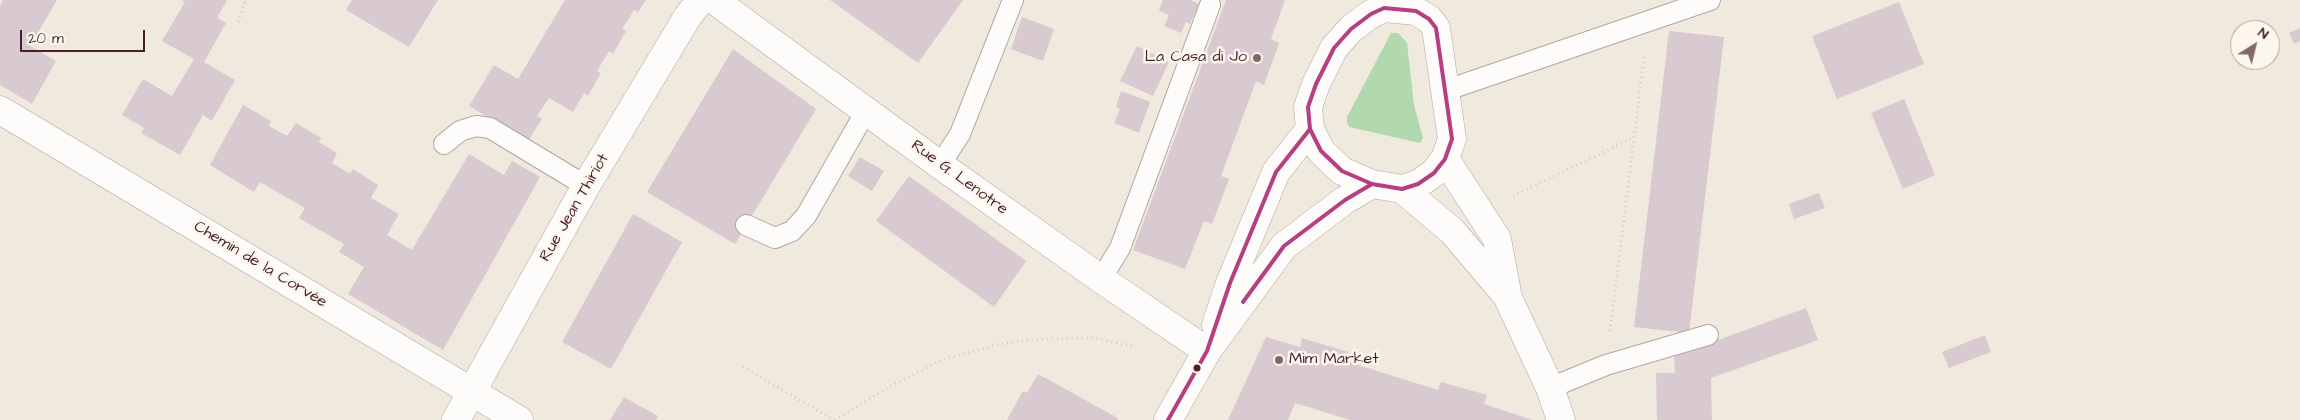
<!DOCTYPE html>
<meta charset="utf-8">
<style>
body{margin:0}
#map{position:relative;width:2300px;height:420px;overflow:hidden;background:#f0e9de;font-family:"Architects Daughter",sans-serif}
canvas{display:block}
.north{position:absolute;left:2230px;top:20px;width:50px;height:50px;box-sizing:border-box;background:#fbf7ec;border:1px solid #b4a19f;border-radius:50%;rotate:36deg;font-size:14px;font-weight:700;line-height:20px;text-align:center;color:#4a1f2b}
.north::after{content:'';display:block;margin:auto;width:18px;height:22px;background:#84666a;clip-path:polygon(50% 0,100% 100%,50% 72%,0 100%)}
.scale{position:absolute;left:20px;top:30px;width:125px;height:22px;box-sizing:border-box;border:2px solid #4a1f2b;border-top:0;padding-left:6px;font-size:15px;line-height:18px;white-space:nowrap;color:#4a1f2b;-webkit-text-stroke:4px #fbf7ec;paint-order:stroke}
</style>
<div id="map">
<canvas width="2300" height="420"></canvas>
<div class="north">N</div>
<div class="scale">20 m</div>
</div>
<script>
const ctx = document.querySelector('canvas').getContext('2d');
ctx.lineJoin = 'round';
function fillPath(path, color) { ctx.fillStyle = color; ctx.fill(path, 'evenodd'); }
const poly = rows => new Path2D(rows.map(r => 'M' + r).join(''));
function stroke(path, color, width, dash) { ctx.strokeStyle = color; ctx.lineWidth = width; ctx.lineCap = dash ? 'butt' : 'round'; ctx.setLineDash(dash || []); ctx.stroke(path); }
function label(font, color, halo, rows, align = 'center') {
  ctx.font = font + ' "Architects Daughter",sans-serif'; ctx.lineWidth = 5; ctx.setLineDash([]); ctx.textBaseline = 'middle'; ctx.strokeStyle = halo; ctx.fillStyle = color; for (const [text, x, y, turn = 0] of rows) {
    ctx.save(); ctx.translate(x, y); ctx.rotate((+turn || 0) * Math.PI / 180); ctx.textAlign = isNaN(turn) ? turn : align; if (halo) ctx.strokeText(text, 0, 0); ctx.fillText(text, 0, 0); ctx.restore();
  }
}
fillPath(poly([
 [1391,33,1398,33,1407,43,1414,105,1423,138,1420,143,1349,127,1347,122,1347,117]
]), '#b2d8ae');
fillPath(poly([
 [3,0,57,0,30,46,56,61,32,104,0,85,0,6],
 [181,0,227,0,217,18,226,23,204,62,235,80,212,121,203,115,180,155,141,133,144,128,122,115,143,79,172,96,194,59,162,41,185,2],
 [352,0,438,0,409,47,346,10],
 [565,0,646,0,638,12,634,10,622,29,626,31,613,54,609,51,597,71,601,73,588,96,584,93,573,112,549,98,537,116,542,119,528,141,469,106,494,65,518,79],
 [830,0,963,0,918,63],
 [1163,0,1190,0,1199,4,1190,24,1186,22,1181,33,1164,26,1169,15,1159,10],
 [1226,0,1285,0,1271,39,1279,43,1264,85,1256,81,1221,176,1229,179,1212,224,1204,221,1185,269,1133,250],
 [1899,2,1924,64,1837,99,1812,36],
 [1022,17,1054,29,1043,61,1011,49],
 [2300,28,2300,41,2294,44,2289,33],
 [1669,31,1724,37,1689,333,1634,327],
 [1137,46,1169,62,1153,96,1120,81],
 [733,49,816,109,735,244,647,192],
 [1121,91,1150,102,1139,133,1114,123,1120,109,1116,107],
 [1904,99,1935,175,1903,189,1871,113],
 [243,105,271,121,269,126,287,136,296,123,321,138,319,142,337,153,332,163,350,174,353,169,378,185,371,198,399,214,387,235,412,250,469,154,504,175,512,161,540,177,443,350,348,294,364,267,339,252,344,244,299,218,305,208,260,182,254,192,210,165],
 [860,157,884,171,872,191,848,176],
 [909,176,1026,261,994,307,876,221],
 [1819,193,1825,208,1794,219,1789,204],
 [633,214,682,242,611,369,562,342],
 [1806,308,1818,340,1711,378,1712,420,1657,420,1656,373,1675,373,1674,356],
 [1985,335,1991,352,1949,368,1942,352],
 [1266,337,1300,347,1302,338,1348,352,1345,361,1438,390,1441,382,1487,395,1484,404,1533,420,1350,420,1295,403,1288,420,1228,420],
 [1038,374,1118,418,1117,420,1007,420,1023,391,1027,393],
 [624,397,658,416,656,420,610,420]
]), '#d8cad0');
const service = poly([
 [1444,91,1710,0],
 [444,144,460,131,476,126,490,128,586,186],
 [940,165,960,134,1013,0],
 [746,225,775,238,792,231,806,216,866,111],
 [1101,279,1120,248,1210,5],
 [1550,388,1606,365,1708,335]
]);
const minor = poly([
 [714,0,940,165,1101,279,1207,351],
 [0,110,519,420],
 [456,420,586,186,688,16,701,0]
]);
const tertiary = poly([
 [1384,8,1416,11,1429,19,1436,28,1452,139,1445,159,1434,173,1418,184,1402,189,1372,184,1342,171,1321,151,1310,129,1308,107,1316,84,1334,48,1351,29,1371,14,1384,8],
 [1445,159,1497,239,1508,298,1550,388,1561,420],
 [1402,189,1452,231,1508,297],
 [1216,325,1230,283,1276,172,1310,129],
 [1168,420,1207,351,1284,246,1345,200,1372,184]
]);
stroke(service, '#b0a7a2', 22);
stroke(minor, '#b0a7a2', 29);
stroke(tertiary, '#b0a7a2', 29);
stroke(poly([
 [238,22,245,0],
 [1513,196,1633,138],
 [1610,331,1644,57],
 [743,367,834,420],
 [835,420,889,387,942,360,999,344,1040,339,1094,338,1135,347]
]), '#d1cbca', 3, [1, 4]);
stroke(service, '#fdfcfa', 20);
stroke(minor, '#fdfcfa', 28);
stroke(tertiary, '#fdfcfa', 28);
stroke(poly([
 [1384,8,1416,11,1429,19,1436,28,1452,139,1445,159,1434,173,1418,184,1402,189,1372,184,1342,171,1321,151,1310,129,1308,107,1316,84,1334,48,1351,29,1371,14,1384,8],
 [1243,302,1284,246,1345,200,1372,184],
 [1168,420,1207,351,1230,283,1276,172,1310,129]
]), '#b63f82', 4);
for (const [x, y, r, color] of [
 [1257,58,5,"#84666a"],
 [1279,360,5,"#84666a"],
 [1197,368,4.5,"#4a1f2b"]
]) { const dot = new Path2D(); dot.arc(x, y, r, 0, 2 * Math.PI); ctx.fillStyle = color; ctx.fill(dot); stroke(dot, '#fbf7ec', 2); }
label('16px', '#4a1f2b', '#fbf7ec', [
 ["La Casa di Jo",1247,58],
 ["Mim Market",1289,360,"left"]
], 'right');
label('16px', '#4a1f2b', '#fbf7ec', [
 ["Rue G. Lenotre",959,178,36],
 ["Rue Jean Thiriot",575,208,-60],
 ["Chemin de la Corvée",260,265,31]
]);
</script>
